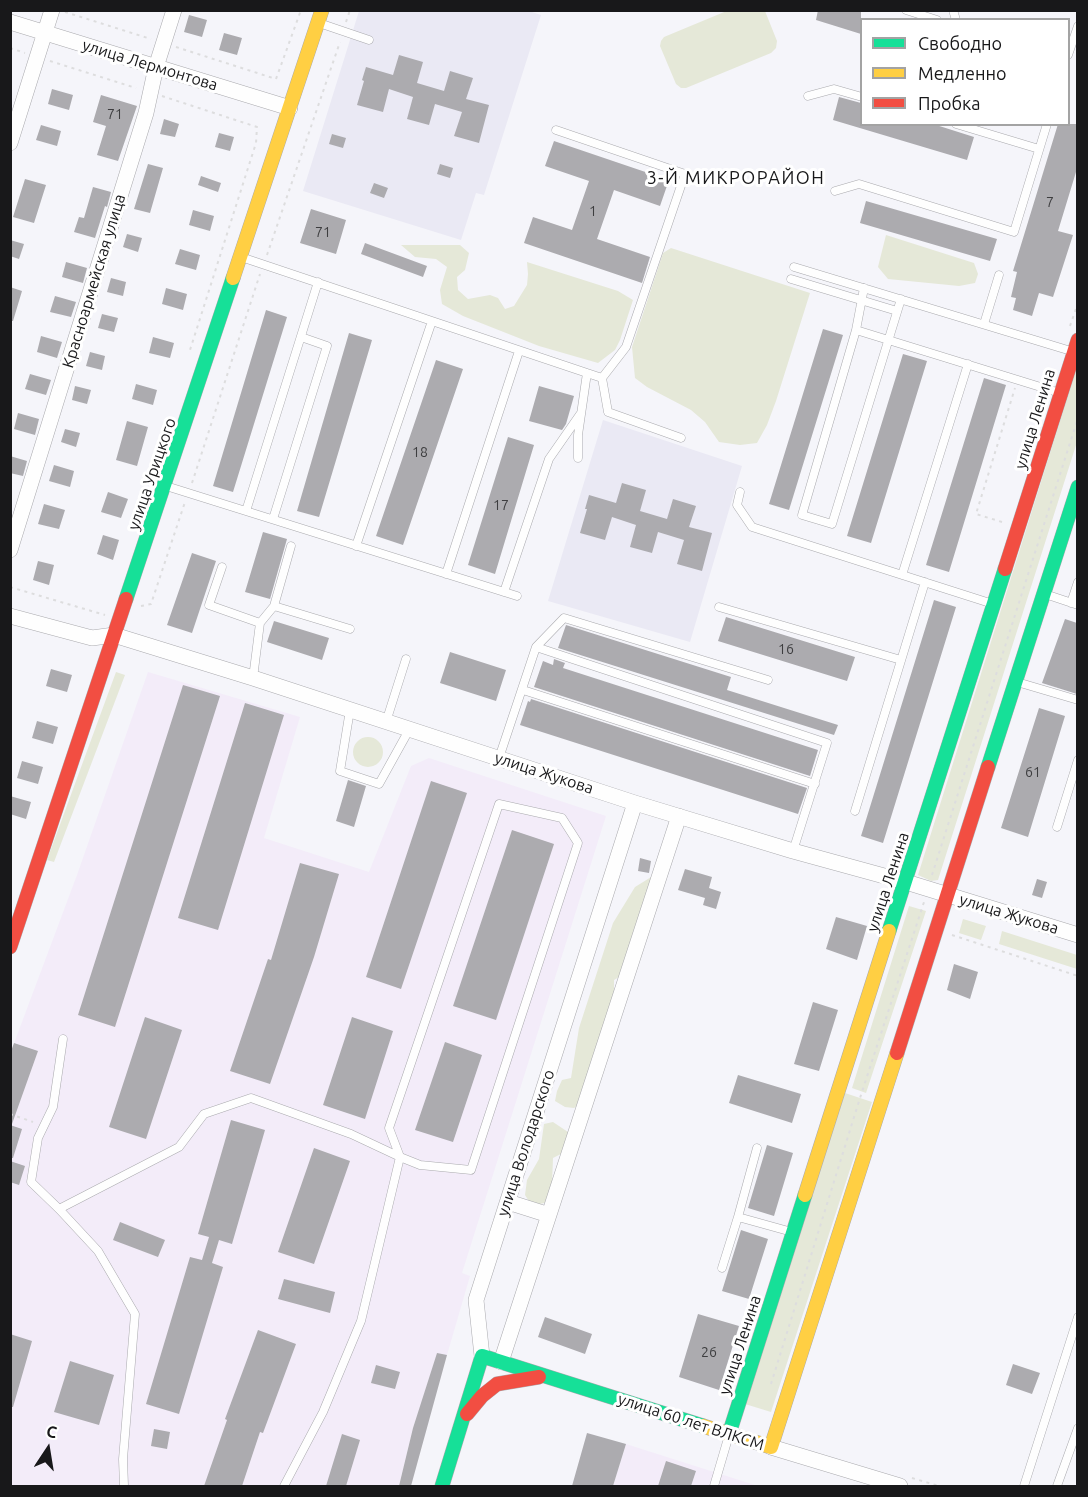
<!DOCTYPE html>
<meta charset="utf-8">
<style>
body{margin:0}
#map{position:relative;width:1088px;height:1497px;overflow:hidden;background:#f5f5fa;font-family:Ubuntu,sans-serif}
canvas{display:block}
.frame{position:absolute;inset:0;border:12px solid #18181a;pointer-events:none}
.legend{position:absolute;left:860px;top:18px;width:210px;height:108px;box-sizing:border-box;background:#fff;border:2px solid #a3a3a3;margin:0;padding:8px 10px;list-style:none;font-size:18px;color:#18181a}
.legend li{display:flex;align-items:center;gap:12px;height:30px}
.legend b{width:30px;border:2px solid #a3a3a3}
.north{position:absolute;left:18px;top:1419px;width:60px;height:60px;-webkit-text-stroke:4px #fff;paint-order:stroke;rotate:12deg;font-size:16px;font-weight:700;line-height:24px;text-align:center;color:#18181a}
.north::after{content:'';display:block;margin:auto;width:21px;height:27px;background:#18181a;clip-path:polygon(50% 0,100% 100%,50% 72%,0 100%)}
</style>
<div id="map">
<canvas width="1088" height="1497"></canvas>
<div class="frame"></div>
<ul class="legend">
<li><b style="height:8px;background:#16e098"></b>Свободно</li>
<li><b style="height:8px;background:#ffcf43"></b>Медленно</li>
<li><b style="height:8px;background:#f24e42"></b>Пробка</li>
</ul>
<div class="north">С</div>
</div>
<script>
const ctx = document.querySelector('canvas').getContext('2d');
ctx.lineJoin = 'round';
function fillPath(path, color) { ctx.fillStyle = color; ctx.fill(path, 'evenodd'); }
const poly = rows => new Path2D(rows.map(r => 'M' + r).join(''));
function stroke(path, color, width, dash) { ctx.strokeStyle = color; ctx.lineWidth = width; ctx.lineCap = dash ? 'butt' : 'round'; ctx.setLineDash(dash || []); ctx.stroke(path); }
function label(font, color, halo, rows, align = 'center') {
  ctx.font = font + ' Ubuntu,sans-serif'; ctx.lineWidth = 6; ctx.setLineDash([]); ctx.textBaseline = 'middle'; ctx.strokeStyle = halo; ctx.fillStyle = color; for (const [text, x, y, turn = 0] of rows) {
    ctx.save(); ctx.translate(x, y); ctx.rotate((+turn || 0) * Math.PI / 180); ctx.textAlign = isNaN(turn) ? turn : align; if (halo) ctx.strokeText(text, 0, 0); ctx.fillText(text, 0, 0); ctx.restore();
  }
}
fillPath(poly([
 [148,672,300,717,264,838,369,872,411,766,429,758,606,816,462,1273,470,1276,447,1355,437,1354,413,1428,399,1486,11,1486,10,1054,77,875],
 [626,1444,758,1486,613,1486]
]), '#f3ecf9');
fillPath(poly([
 [526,10,541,15,484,195,476,193,461,240,303,191,359,11],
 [603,420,742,466,690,642,548,601]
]), '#eae9f4');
fillPath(poly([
 [729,10,765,11,777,41,776,48,771,53,686,88,681,88,676,84,660,46,661,41,664,37],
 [886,235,974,263,978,274,975,283,959,286,888,279,878,267],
 [401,245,460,245,469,253,465,270,457,277,458,290,468,299,490,295,498,298,505,309,514,306,527,285,528,274,527,262,618,291,633,300,620,340,615,350,598,363,539,346,463,316,442,304,440,290,447,267,436,259,415,257],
 [671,248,810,293,776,401,767,425,757,443,740,445,719,442,705,422,691,410,647,387,635,378,632,347,663,253],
 [1077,367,1077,442,938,880,931,881,918,875],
 [116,672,125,675,54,862,47,860],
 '353 752a15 15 0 1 1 30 0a15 15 0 1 1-30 0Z',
 [656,874,624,974,614,980,614,1005,590,1079,583,1086,583,1102,574,1108,565,1107,555,1101,557,1091,562,1080,571,1078,579,1028,613,923,635,887],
 [909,906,926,911,866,1093,852,1088],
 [963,919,986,926,981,940,959,933],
 [1002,931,1077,955,1077,969,999,944],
 [845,1093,872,1102,771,1412,745,1404],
 [553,1122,571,1134,561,1154,553,1158,552,1184,548,1202,532,1206,525,1195,527,1180,539,1159,544,1124]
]), '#e5e8d8');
fillPath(poly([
 [818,10,861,12,861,34,816,20],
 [189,15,207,20,202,37,184,32],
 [224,33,242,38,237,55,219,50],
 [399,55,423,62,417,83,444,91,450,71,473,78,466,99,489,105,479,143,454,136,462,112,435,104,429,125,407,119,413,97,389,89,383,112,357,105,364,81,362,80,366,67,393,75],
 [52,89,73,95,69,110,48,104],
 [101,95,137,106,118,161,97,155,106,126,93,122],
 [839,97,861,103,861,124,933,124,974,137,967,160,833,120],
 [164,119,179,124,175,137,160,134],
 [1058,124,1077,124,1077,173,1076,172,1058,231,1073,235,1053,297,1039,293,1032,316,1013,310,1016,298,1011,297,1017,272,1013,271],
 [41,125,61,131,57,146,36,140],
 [219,133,234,137,230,151,215,147],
 [332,134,346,138,343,148,329,144],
 [554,141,669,180,660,206,614,190,597,239,650,257,642,283,524,243,533,217,572,230,589,181,545,166],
 [148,164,163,168,150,213,134,209],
 [440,164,453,168,450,178,437,174],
 [201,176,221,183,218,192,198,185],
 [25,179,46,185,34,223,13,217],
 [374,183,388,188,384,198,370,193],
 [93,187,111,192,107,207,105,206,95,238,74,232,79,217,84,218],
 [866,201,997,239,990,261,860,223],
 [311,209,346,220,336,254,300,243],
 [193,210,214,216,210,231,189,225],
 [127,234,142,238,138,252,123,247],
 [10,240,24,244,19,259,10,256],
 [365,243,427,266,423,277,361,254],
 [180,249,200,255,196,270,175,264],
 [66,262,87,268,83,283,62,277],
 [111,278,126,282,123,296,107,292],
 [10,287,22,291,13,321,10,321],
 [166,288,187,294,183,310,162,304],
 [55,296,76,302,71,317,50,312],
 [266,310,287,317,233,492,213,486],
 [102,314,118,318,114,332,98,328],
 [823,329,843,335,789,510,769,504],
 [349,333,372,340,319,517,297,511],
 [41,336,62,342,57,358,37,352],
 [153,337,174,343,170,358,149,353],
 [90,352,105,356,102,370,86,366],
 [903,354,927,361,871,543,847,536],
 [436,360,463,369,403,545,376,536],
 [30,374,51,380,46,395,25,389],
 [984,378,1006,385,949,572,926,565],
 [136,384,157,390,153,405,132,399],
 [75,386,91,390,87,404,72,400],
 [539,386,574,396,566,424,562,430,529,421],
 [18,413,39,419,35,435,14,429],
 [127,421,148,427,137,466,116,460],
 [65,429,80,433,76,447,61,442],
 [508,437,534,445,495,574,468,565],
 [10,456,27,461,23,476,10,473],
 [54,465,74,471,70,487,49,481],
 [622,483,646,490,640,511,667,519,673,499,696,506,689,527,712,533,702,571,677,564,684,540,658,532,652,553,630,547,636,525,612,517,605,540,580,533,587,509,585,509,589,495,616,503],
 [108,492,128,499,121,518,101,512],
 [44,504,65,510,59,529,38,524],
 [263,532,287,539,270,599,245,592],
 [103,535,119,540,113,560,97,554],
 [192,553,216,561,192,633,167,625],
 [38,561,54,565,49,585,33,580],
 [934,600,956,607,883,843,861,836],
 [726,617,855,657,847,681,718,641],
 [1065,619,1077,623,1077,694,1042,683],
 [274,621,329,638,322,660,267,642],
 [566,625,731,677,727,690,838,725,834,735,558,648],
 [450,652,506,670,496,701,440,683],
 [554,659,565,663,563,668,818,750,810,776,534,687,543,661,553,665],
 [51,669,72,675,67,692,46,686],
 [183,685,220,696,115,1027,78,1015],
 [531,699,807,788,798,814,520,725,528,701,530,702],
 [245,703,284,715,218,930,178,918],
 [1039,708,1065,716,1028,837,1001,828],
 [37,721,58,727,53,744,32,738],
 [22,761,43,767,38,784,17,778],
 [348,780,366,786,354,827,336,821],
 [431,781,467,793,401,989,366,977],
 [10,796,31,802,26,819,10,814],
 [512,830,554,844,496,1020,453,1006],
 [640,858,651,861,649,873,638,871],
 [300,863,339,874,314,957,270,1084,230,1071,268,959,271,960],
 [685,869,712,877,709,888,721,892,716,909,703,905,705,898,678,890],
 [1037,879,1047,882,1042,898,1032,895],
 [836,917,867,926,857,960,826,949],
 [954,964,978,972,970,999,947,990],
 [813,1002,838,1010,819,1071,794,1064],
 [145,1017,182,1030,146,1139,109,1127],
 [352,1017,393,1031,365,1119,323,1105],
 [445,1042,482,1055,453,1142,415,1130],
 [14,1043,38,1051,12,1124,10,1054],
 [738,1075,801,1094,792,1123,729,1103],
 [231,1120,265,1130,232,1244,219,1240,212,1263,223,1267,179,1414,146,1404,190,1257,202,1260,209,1237,198,1234],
 [10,1125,22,1129,13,1158,10,1158],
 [767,1145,793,1153,774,1216,748,1208],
 [314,1148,350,1161,314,1264,278,1252],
 [10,1161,25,1166,19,1185,10,1182],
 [120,1222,165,1240,158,1257,113,1240],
 [741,1230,768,1239,749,1299,722,1291],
 [284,1279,335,1292,330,1313,278,1299],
 [698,1314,739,1326,719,1390,679,1377],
 [545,1317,592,1334,585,1354,538,1337],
 [258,1330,296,1344,263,1433,260,1432,242,1486,204,1486,227,1420,225,1419],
 [10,1334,32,1341,13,1407,10,1407],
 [437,1353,447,1355,411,1486,399,1486,413,1428],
 [70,1361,114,1375,99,1425,54,1412],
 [1013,1364,1040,1373,1032,1394,1006,1385],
 [376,1365,400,1372,395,1389,371,1383],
 [154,1429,170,1432,167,1449,151,1446],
 [587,1433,626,1444,613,1486,572,1486],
 [342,1434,360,1440,346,1486,326,1486],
 [666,1461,696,1471,691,1486,658,1486]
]), '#acabaf');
const lane = poly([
 [906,10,937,20],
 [953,10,956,20],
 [319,23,369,40],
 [1068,55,1078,26],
 [808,96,834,89,862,97],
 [956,124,1039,149],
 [556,130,685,174,626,347,602,378],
 [835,191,859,184,1014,232,1047,124],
 [241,257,587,373,578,435,578,458],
 [794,267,1071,351],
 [791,279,897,311],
 [864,288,856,330,1060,393],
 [984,324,999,275],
 [856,330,802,515,832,524,901,299],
 [587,373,602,378,608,412,681,438],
 [166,486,517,596],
 [740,492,737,505,752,527,993,604],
 [246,511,318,282],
 [273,519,327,346,301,337],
 [356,546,432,321],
 [222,567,209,605,260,623],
 [446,574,519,351],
 [902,575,968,364],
 [504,592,549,459,581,413],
 [1045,594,1078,605],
 [1071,603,1078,582],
 [274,606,291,546],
 [719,607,901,660],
 [536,647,827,743,793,851],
 [253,678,260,623,274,606,350,629],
 [1017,682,1078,700],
 [523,690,815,784],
 [350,710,340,771,379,784,409,730],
 [386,722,406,659],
 [499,758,536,647,564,618,768,680],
 [855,811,925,582],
 [1057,827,1078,760],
 [63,1039,53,1107,38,1138,31,1182,59,1209,98,1251,135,1314,123,1459,124,1486],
 [59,1209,179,1147,204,1114,251,1098,351,1134,400,1157,420,1165,471,1170,578,843,562,818,499,804,389,1128,400,1157,361,1321,323,1412,284,1486],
 [738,1217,757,1148],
 [722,1268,738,1217,792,1232],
 [714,1486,729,1435],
 [1024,1486,1078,1317],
 [1057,1486,1078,1428]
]);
const street = poly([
 [10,22,290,108],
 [10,143,52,10],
 [10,550,146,113,156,67,174,10],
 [10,616,92,638,114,635,253,678,635,803,793,851,906,882,1078,935],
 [508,1202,549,1215],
 [482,1356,476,1300,635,803],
 [501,1362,679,816],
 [771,1447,900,1486]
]);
const fast = poly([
 [126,599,233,278],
 [988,767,1078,487],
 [889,931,1005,569],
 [729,1434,805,1195],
 [442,1486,482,1356,703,1426]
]);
const slow = poly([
 [233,278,322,10],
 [805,1195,889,931],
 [703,1426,771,1447,897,1053]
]);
const jam = poly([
 [1005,569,1078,340],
 [10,947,126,599],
 [897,1053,988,767],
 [467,1414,482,1396,497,1384,539,1377]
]);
stroke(lane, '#aaaaae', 9);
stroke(street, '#aaaaae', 16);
stroke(fast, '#aaaaae', 15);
stroke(slow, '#aaaaae', 15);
stroke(jam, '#aaaaae', 15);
stroke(poly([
 [65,12,151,39],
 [346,22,350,10],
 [176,47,276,79,301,10],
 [10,48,25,53],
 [50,61,136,88],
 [162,96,257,127,256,143,190,350],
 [267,255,340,42],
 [1070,326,1078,303],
 [192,483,260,274],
 [1002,522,976,514,1015,388],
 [10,587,105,615],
 [141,606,151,604,185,502],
 [932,875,1078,418],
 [952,935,1078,976],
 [10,1114,33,1122],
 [771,1384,860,1098,924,902],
 [912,1478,939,1486]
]), '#ddddde', 2, [3, 4.5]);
stroke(lane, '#fefefe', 8);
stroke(street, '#fefefe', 15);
stroke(fast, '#16e098', 14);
stroke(slow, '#ffcf43', 14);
stroke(jam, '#f24e42', 14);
label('14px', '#3d3d3f', null, [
 ["71",115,114],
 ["7",1050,202],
 ["1",593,211],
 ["71",323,232],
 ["18",420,452],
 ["17",501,505],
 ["16",786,649],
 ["61",1033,772],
 ["26",709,1352]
]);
label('16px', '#18181a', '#fff', [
 ["улица Лермонтова",150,65,17],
 ["Красноармейская улица",94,281,-73],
 ["улица Ленина",1035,419,-73],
 ["улица Урицкого",152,474,-71],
 ["улица Жукова",544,773,18],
 ["улица Ленина",888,882,-72],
 ["улица Жукова",1009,914,17],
 ["улица Володарского",526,1143,-72],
 ["улица Ленина",740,1345,-72],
 ["улица 60 лет ВЛКСМ",691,1422,18]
]);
ctx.letterSpacing = '1.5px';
label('18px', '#18181a', '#fff', [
 ["3-Й МИКРОРАЙОН",736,178]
]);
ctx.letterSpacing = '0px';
</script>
